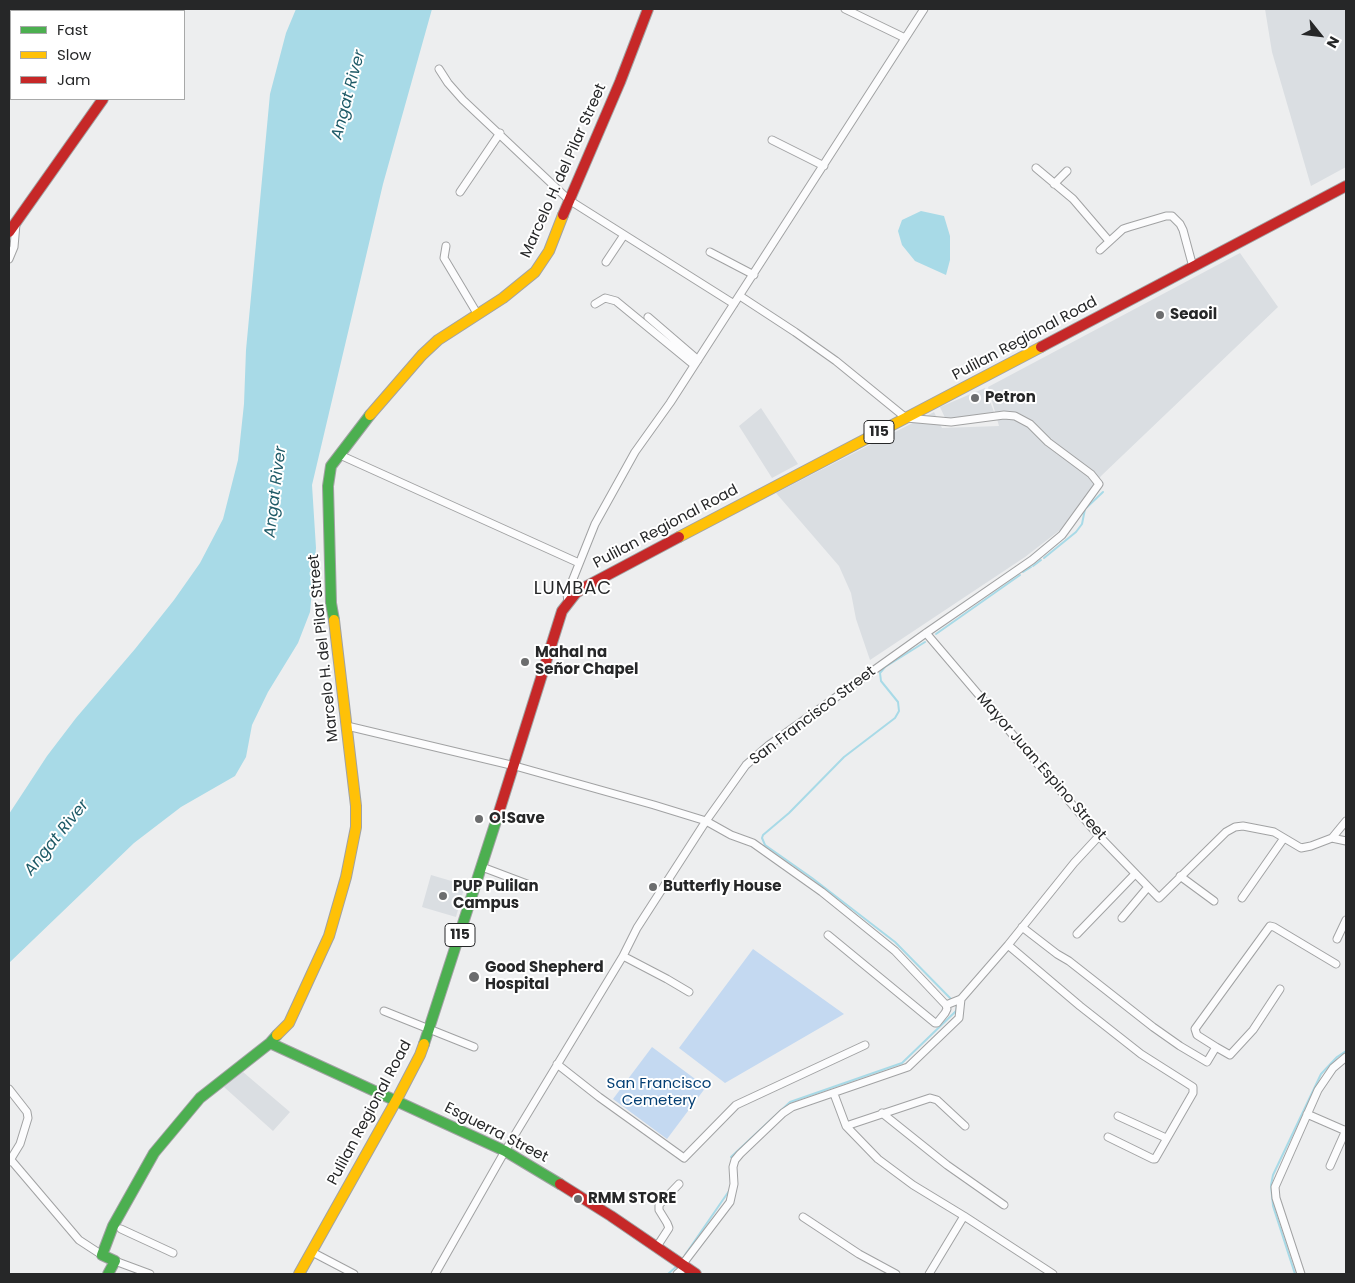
<!DOCTYPE html>
<meta charset="utf-8">
<style>
body{margin:0}
#map{position:relative;width:1355px;height:1283px;overflow:hidden;background:#edeeef;font-family:Poppins,sans-serif}
canvas{display:block}
.frame{position:absolute;inset:0;border:10px solid #262728;pointer-events:none}
.legend{position:absolute;left:10px;top:10px;width:175px;height:90px;box-sizing:border-box;background:#fff;border:1px solid #a8a9a9;margin:0;padding:6px 9px;list-style:none;font-size:15px;color:#262728}
.legend li{display:flex;align-items:center;gap:10px;height:25px}
.legend b{width:25px;border:1px solid #a8a9a9}
.north{position:absolute;left:1295px;top:10px;width:50px;height:50px;-webkit-text-stroke:4px #fff;paint-order:stroke;rotate:119deg;font-size:14px;font-weight:700;line-height:20px;text-align:center;color:#262728}
.north::after{content:'';display:block;margin:auto;width:18px;height:22px;background:#262728;clip-path:polygon(50% 0,100% 100%,50% 72%,0 100%)}
</style>
<div id="map">
<canvas width="1355" height="1283"></canvas>
<div class="frame"></div>
<ul class="legend">
<li><b style="height:6px;background:#4caf50"></b>Fast</li>
<li><b style="height:6px;background:#ffc107"></b>Slow</li>
<li><b style="height:6px;background:#c62828"></b>Jam</li>
</ul>
<div class="north">N</div>
</div>
<script>
const ctx = document.querySelector('canvas').getContext('2d');
ctx.lineJoin = 'round';
function fillPath(path, color) { ctx.fillStyle = color; ctx.fill(path, 'evenodd'); }
const poly = rows => new Path2D(rows.map(r => 'M' + r).join(''));
function stroke(path, color, width, dash) { ctx.strokeStyle = color; ctx.lineWidth = width; ctx.lineCap = dash ? 'butt' : 'round'; ctx.setLineDash(dash || []); ctx.stroke(path); }
function label(font, color, halo, rows, align = 'center') {
  ctx.font = font + ' Poppins,sans-serif'; ctx.lineWidth = 4; ctx.setLineDash([]); ctx.textBaseline = 'middle'; ctx.strokeStyle = halo; ctx.fillStyle = color; for (const [text, x, y, turn = 0] of rows) {
    ctx.save(); ctx.translate(x, y); ctx.rotate((+turn || 0) * Math.PI / 180); ctx.textAlign = isNaN(turn) ? turn : align; if (halo) ctx.strokeText(text, 0, 0); ctx.fillText(text, 0, 0); ctx.restore();
  }
}
fillPath(poly([
 [1265,9,1346,9,1346,167,1311,186,1272,52],
 [1240,253,1278,307,1101,476,1060,530,1025,557,870,660,856,619,851,593,839,566,776,493,934,412,942,428,999,426,988,387],
 [985,388,994,412,946,420,940,407],
 [761,408,798,464,772,478,739,426],
 [431,875,465,885,456,917,422,907],
 [243,1072,290,1112,273,1131,224,1087]
]), '#dadee2');
fillPath(poly([
 [753,949,844,1014,725,1083,679,1048],
 [652,1047,706,1087,667,1139,613,1099]
]), '#c4d9f1');
fillPath(poly([
 [296,9,432,9,383,184,312,485,316,548,310,612,298,643,268,692,252,725,246,757,235,776,181,807,134,843,9,963,9,814,47,756,76,718,135,649,174,600,200,563,223,519,238,460,244,404,246,350,270,94,286,33],
 [921,211,944,216,950,236,950,260,946,275,915,261,902,245,898,231,902,220]
]), '#a8dae7');
stroke(poly([
 [1044,558,1076,532,1082,524,1085,509,1103,492],
 [1033,566,1041,560],
 [1023,572,1031,567],
 [936,634,1020,575],
 [925,642,885,667,880,673,881,681,898,702,899,711,895,718,844,757,789,813,763,835,762,838,765,845,812,878,895,942,952,1000],
 [731,1157,790,1102,902,1063,956,1011,957,1006,956,1004],
 [685,1255,729,1191],
 [668,1274,677,1266],
 [1295,1274,1273,1206,1271,1185,1273,1175,1321,1074,1337,1057,1346,1051]
]), '#a8dae7', 2);
stroke(poly([
 [62,11,63,9],
 [9,80,11,77]
]), '#a8dae7', 12);
const street = poly([
 [845,9,905,38],
 [57,11,59,9],
 [439,69,448,83,463,100,569,200,734,304],
 [9,74,11,71],
 [772,140,824,166],
 [1036,168,1073,199,1109,241],
 [1054,184,1067,171],
 [460,192,500,133],
 [446,246,444,258,478,315],
 [1100,250,1123,229,1129,227,1166,216,1172,216,1180,224,1183,230,1193,267],
 [710,252,754,275],
 [9,259,14,247,16,224],
 [606,262,624,235],
 [595,304,605,298,616,301,694,365],
 [648,317,698,360],
 [340,455,579,563],
 [568,602,567,594,595,524,635,452,670,403,924,9],
 [926,633,1099,836,1159,898,1226,832,1235,827,1243,826,1274,832,1301,848,1311,846,1332,838,1346,841],
 [347,726,515,766,654,805,706,821,731,835,753,843,822,892,895,951,946,1005,947,1009,945,1013,937,1023,935,1023,828,935],
 [1332,838,1346,821],
 [482,867,535,887],
 [1180,876,1214,901],
 [1242,898,1284,838],
 [1122,918,1148,887],
 [1022,927,1057,954,1069,961,1153,1027,1180,1046,1207,1062,1216,1047,1230,1055,1253,1030,1280,989],
 [1077,934,1135,874],
 [1337,939,1346,920],
 [1008,945,1080,1006,1141,1054,1193,1087,1193,1093,1155,1159,1153,1159,1108,1137],
 [623,956,667,979,689,992],
 [946,1005,961,999,1008,945,1074,863,1099,836],
 [384,1011,474,1047],
 [1216,1047,1197,1035,1195,1029,1270,926,1274,927,1336,964],
 [557,1064,599,1097,684,1158,736,1105,865,1045],
 [9,1089,27,1112,28,1118,20,1144,9,1162],
 [834,1094,846,1126,878,1159,913,1185,964,1216,1053,1274],
 [882,1113,947,1165,1004,1205],
 [1307,1114,1346,1131],
 [1118,1116,1166,1138],
 [846,1126,930,1098,937,1100,965,1126],
 [11,1160,79,1240,102,1255],
 [1330,1166,1346,1130],
 [803,1217,859,1254,896,1274],
 [121,1229,173,1253],
 [656,1248,669,1228,667,1223,659,1210,659,1205,679,1184],
 [312,1252,354,1274],
 [115,1261,150,1274],
 [682,1265,730,1202,734,1184,733,1167,735,1160,740,1154,783,1113,792,1107,908,1067,959,1018,961,999],
 [435,1274,505,1151,623,956,637,928,706,821,746,765,769,745,926,633,1032,560,1062,535,1099,484,1091,474,1048,442,1030,424,1015,416,1004,415,951,422,906,418,836,361,795,332,740,296],
 [677,1274,685,1267],
 [929,1274,964,1216],
 [1301,1274,1276,1198,1275,1187,1318,1090,1333,1068,1346,1057]
]);
const fast = poly([
 [161,11,163,9],
 [334,620,331,603,328,486,331,466,370,415],
 [270,1043,505,1151,560,1184],
 [424,1044,498,815],
 [108,1274,115,1261,102,1255,113,1226,154,1153,200,1098,270,1043,277,1035]
]);
const slow = poly([
 [370,415,422,355,438,340,503,298,535,272,549,251,563,215],
 [679,537,1041,347],
 [277,1035,289,1023,329,936,346,877,356,827,356,806,334,620],
 [299,1274,396,1101,420,1055,424,1044]
]);
const jam = poly([
 [563,215,620,82,648,9],
 [9,232,103,99],
 [1041,347,1346,186],
 [498,815,562,611,576,593,585,587,679,537],
 [560,1184,611,1216,696,1274]
]);
stroke(street, '#a1a2a3', 9);
stroke(fast, '#a1a2a3', 12);
stroke(slow, '#a1a2a3', 12);
stroke(jam, '#a1a2a3', 12);
stroke(street, '#fcfcfd', 7);
stroke(fast, '#4caf50', 10);
stroke(slow, '#ffc107', 10);
stroke(jam, '#c62828', 10);
for (const [x, y, r, color] of [
 [1160,315,5,"#6c6d6e"],
 [975,398,5,"#6c6d6e"],
 [525,662,5,"#6c6d6e"],
 [479,819,5,"#6c6d6e"],
 [653,887,5,"#6c6d6e"],
 [443,896,5,"#6c6d6e"],
 [474,977,6,"#6c6d6e"],
 [578,1199,5,"#6c6d6e"]
]) { const dot = new Path2D(); dot.arc(x, y, r, 0, 2 * Math.PI); ctx.fillStyle = color; ctx.fill(dot); stroke(dot, '#fff', 2); }
for (const [x, y, w] of [
 [879,432,30],
 [460,935,30]
]) { const box = new Path2D(); box.roundRect(x - w / 2, y - 11.5, w, 23, 4); ctx.fillStyle = '#fff'; ctx.fill(box); stroke(box, '#262728', 1); }
label('bold 14px', '#262728', null, [
 ["115",879,432],
 ["115",460,935]
]);
label('15px', '#262728', '#fff', [
 ["Marcelo H. del Pilar Street",564,171,-66],
 ["Pulilan Regional Road",1025,339,-28],
 ["Pulilan Regional Road",666,527,-28],
 ["Marcelo H. del Pilar Street",324,648,-96],
 ["San Francisco Street",813,716,-37],
 ["Mayor Juan Espino Street",1041,767,49],
 ["Pulilan Regional Road",370,1113,-62],
 ["Esguerra Street",496,1133,27]
]);
label('bold 15px', '#262728', '#fff', [
 ["Seaoil",1170,315],
 ["Petron",985,398],
 ["Mahal na",535,653],
 ["Señor Chapel",535,670],
 ["O!Save",489,819],
 ["PUP Pulilan",453,887],
 ["Campus",453,904],
 ["Butterfly House",663,887],
 ["Good Shepherd",485,968],
 ["Hospital",485,985],
 ["RMM STORE",588,1199]
], 'left');
label('15px', '#033f74', '#fff', [
 ["San Francisco",659,1084],
 ["Cemetery",659,1101]
]);
label('italic 16px', '#1e5a67', '#fff', [
 ["Angat River",349,95,-75],
 ["Angat River",276,492,-83],
 ["Angat River",57,838,-51]
]);
ctx.letterSpacing = '1px';
label('18px', '#262728', '#fff', [
 ["LUMBAC",573,589]
]);
ctx.letterSpacing = '0px';
</script>
